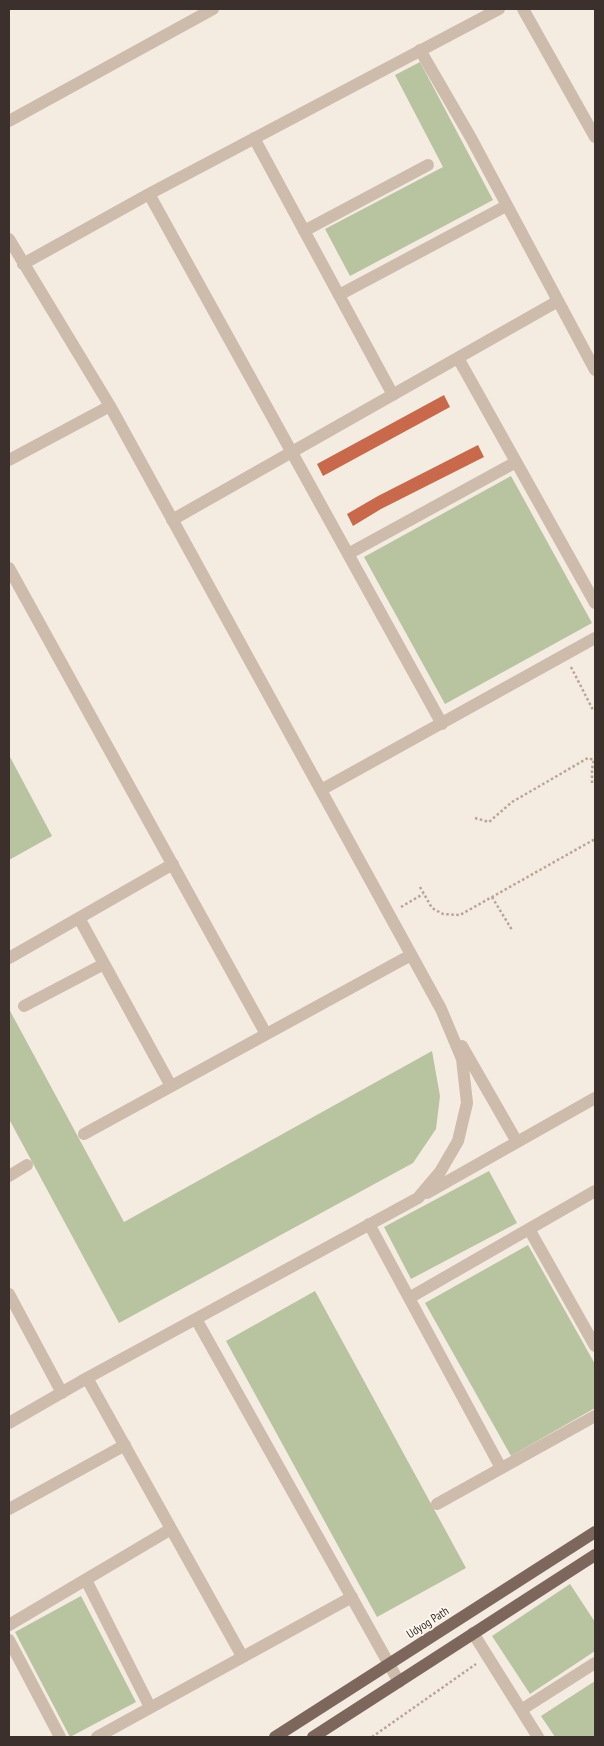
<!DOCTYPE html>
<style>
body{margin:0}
#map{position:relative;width:604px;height:1746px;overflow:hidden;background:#f4ebe1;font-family:"PT Sans Narrow",sans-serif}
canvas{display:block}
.frame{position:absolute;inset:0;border:10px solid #3b302b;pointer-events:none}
</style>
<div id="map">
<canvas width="604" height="1746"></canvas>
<div class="frame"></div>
</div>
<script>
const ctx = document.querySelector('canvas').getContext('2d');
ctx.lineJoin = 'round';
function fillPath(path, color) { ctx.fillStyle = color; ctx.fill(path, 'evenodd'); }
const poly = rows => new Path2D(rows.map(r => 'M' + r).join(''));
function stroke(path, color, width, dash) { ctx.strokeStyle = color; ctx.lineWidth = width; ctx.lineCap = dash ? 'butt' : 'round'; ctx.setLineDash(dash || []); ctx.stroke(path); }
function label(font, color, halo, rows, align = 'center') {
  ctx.font = font + ' "PT Sans Narrow",sans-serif'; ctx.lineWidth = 4; ctx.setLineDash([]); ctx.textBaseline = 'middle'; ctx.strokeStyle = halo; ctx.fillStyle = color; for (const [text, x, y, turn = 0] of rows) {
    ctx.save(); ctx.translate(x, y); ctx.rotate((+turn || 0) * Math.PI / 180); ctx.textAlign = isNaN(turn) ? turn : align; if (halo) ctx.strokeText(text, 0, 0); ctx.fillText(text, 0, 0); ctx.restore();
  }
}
fillPath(poly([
 [420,62,493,200,350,276,325,229,443,167,395,75],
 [511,476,592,623,445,704,364,557],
 [9,755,52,836,9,860],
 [9,1009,124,1222,432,1051,440,1096,436,1129,413,1163,119,1323,9,1119],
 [489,1171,517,1223,411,1279,384,1227],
 [528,1245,595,1364,595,1408,511,1456,425,1303],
 [315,1291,466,1568,377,1617,226,1341],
 [570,1584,595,1622,595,1651,530,1694,492,1636],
 [81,1596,136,1702,70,1737,15,1632],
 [595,1681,595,1737,555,1737,541,1716]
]), '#b8c4a0');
fillPath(poly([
 [444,395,450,407,323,476,317,464],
 [478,445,484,457,381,509,353,526,347,514,378,496]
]), '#c8694b');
stroke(poly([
 [571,667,593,710],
 [475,818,489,822,512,802,588,758,594,760,592,769,592,784],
 [420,887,432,908,443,914,460,915,595,839],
 [492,897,512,930],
 [401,907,423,894],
 [372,1737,476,1664]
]), '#b9a596', 2.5, [2.5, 2.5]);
stroke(poly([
 [523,9,595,137],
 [420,50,471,138,595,370],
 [9,121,213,9],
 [254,138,393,395],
 [149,194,442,724],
 [304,231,428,165],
 [9,239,110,406,441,1009,462,1059,467,1103,458,1141,440,1172,418,1198,87,1378,9,1423],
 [23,264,149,194,499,9],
 [339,295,506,206],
 [458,358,595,603],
 [9,460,110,406],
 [172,520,558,301],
 [348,554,516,462],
 [9,568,266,1034],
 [321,790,595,638],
 [79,918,171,1086],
 [9,958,173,864],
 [24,1006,104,964],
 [462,1046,517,1142],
 [84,1134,411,955],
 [9,1176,27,1165],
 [427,1193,595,1098],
 [369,1224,501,1468],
 [529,1229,595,1346],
 [9,1294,62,1393],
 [409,1298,595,1191],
 [196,1319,399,1682],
 [87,1378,242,1656],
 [437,1504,595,1416],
 [9,1509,125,1445],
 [86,1580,150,1707],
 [9,1625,171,1529],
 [473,1633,538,1737],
 [9,1640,60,1737],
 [521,1710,595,1663],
 [97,1737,352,1597]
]), '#cdbbac', 12);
stroke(poly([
 [275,1737,595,1532],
 [313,1737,595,1555]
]), '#7d675c', 12);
label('12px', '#3b302b', '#fbf5ee', [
 ["Udyog Path",428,1623,-33]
]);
</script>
